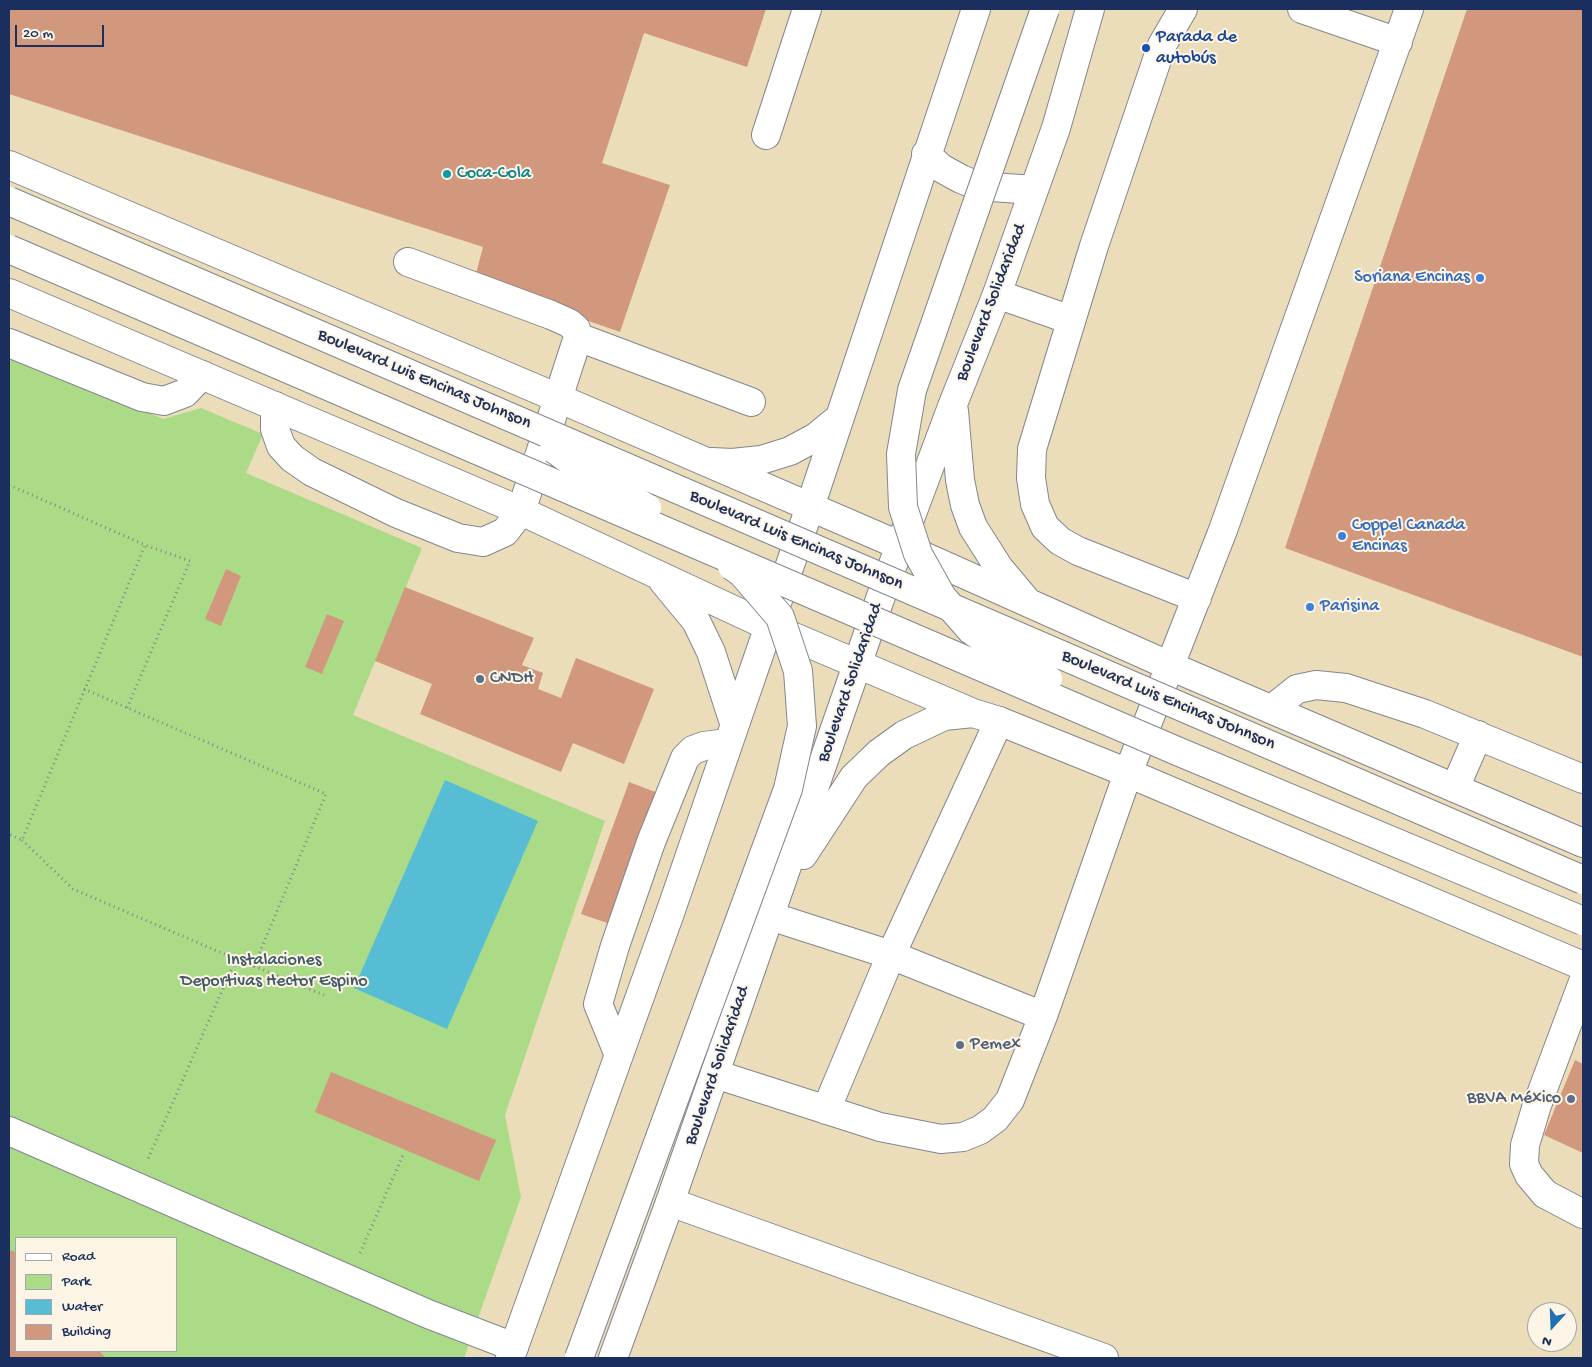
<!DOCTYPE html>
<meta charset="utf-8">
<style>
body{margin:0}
#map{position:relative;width:1592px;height:1367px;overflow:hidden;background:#ebddba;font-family:"Gochi Hand",sans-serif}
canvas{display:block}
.frame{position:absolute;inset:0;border:10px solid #1b2f5e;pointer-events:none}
.legend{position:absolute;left:15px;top:1237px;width:162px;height:115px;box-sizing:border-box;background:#fcf5e5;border:1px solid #a2a6af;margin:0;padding:6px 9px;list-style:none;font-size:15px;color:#1b2f5e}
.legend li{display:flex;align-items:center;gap:10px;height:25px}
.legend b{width:25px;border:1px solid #a2a6af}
.north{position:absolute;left:1527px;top:1302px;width:50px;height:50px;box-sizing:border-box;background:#fcf5e5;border:1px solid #a2a6af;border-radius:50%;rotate:200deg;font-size:14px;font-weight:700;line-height:20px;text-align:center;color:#1b2f5e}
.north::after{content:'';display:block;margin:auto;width:18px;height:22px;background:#1f6fb2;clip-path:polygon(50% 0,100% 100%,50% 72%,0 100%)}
.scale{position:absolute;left:15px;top:25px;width:89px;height:22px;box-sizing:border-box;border:2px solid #1b2f5e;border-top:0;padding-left:6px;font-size:15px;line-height:18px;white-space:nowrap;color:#1b2f5e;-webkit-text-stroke:4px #fcf5e5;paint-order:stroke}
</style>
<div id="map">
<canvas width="1592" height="1367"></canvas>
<div class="frame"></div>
<ul class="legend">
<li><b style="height:6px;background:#fff"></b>Road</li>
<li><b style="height:14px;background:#acdb88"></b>Park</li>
<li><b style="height:14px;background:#57bdd4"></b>Water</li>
<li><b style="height:14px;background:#d1987e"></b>Building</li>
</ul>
<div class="north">N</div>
<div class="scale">20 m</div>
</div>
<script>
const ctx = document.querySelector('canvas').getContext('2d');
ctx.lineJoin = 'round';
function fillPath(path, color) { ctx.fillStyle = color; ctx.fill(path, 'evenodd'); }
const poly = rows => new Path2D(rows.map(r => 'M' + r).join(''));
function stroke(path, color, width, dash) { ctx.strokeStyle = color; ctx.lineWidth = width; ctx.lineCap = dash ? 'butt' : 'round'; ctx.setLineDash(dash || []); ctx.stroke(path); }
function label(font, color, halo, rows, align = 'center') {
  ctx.font = font + ' "Gochi Hand",sans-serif'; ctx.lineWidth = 4; ctx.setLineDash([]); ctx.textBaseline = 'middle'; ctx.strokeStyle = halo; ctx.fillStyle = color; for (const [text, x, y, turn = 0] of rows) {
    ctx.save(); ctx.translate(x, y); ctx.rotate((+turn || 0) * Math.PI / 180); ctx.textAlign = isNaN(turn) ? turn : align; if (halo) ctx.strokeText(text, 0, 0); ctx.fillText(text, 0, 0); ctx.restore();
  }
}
fillPath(poly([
 [9,353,163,419,201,408,263,434,246,473,422,548,353,715,605,821,505,1115,521,1197,464,1358,9,1358],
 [16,1238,176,1238,176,1351,16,1351]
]), '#acdb88');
fillPath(poly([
 [445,780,538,821,447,1029,354,988]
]), '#57bdd4');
fillPath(poly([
 [9,9,766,9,747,67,644,33,602,163,670,185,620,332,474,281,483,247,9,94],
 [1467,9,1583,9,1583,657,1285,548],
 [226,569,241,576,221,626,205,619],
 [405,587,534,638,522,665,543,673,538,689,561,698,576,658,654,689,624,764,573,743,561,772,420,714,432,684,375,661],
 [327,614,344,621,322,674,305,667],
 [629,782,658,793,610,924,581,914],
 [1575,1060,1583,1064,1583,1153,1544,1135],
 [331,1072,496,1140,479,1181,315,1112],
 [9,1250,16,1252,16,1351,99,1351,106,1358,9,1358]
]), '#d1987e');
const minor = poly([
 [1183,9,1162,45,1094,246,1032,449,1031,478,1035,504,1045,527,1060,541,1078,551,1197,598],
 [1302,9,1398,42],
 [766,135,807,9],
 [997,294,1071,320],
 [578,337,751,402],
 [9,343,142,397,164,401,185,393,202,375],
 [275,406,275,429,281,446,292,458,312,472,396,513,458,538,483,542,505,532,521,511,533,475,578,337,576,329,569,323,551,315,408,262],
 [1272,709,1297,689,1316,685,1346,688,1425,714,1583,779],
 [1455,788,1478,735],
 [770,916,891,955,1043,1016,1128,773,1223,530,1409,9],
 [1583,982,1537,1105,1525,1145,1524,1164,1529,1175,1545,1194,1583,1214],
 [618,1053,598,1004,615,946,651,842,685,758,693,750,704,746,727,743],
 [715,1074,880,1127,941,1139,963,1137,980,1130,995,1119,1010,1100,1043,1016],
 [826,1110,891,955,999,721],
 [9,1131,428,1314,514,1347],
 [670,1202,1104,1358]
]);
const major = poly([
 [926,154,941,168,961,179,978,186,1034,190],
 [9,165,558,398,901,546,1170,666,1583,843],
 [9,293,521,511,768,626,973,713],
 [954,411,960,480,965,505,973,527,999,568,1025,599],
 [712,462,732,463,761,460,790,451,816,437,839,418],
 [663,581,696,621,711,652,734,723],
 [803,855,854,777,879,753,904,735,944,716,973,713,999,721,1128,773,1583,966],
 [510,1358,670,913,810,507,976,9],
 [613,1358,670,1202,880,599,953,404,997,294,1056,128,1090,9]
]);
stroke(minor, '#83868c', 30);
stroke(major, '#83868c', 30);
stroke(poly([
 [9,485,145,545,22,840,9,834],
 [84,689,326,794,254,966,236,959],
 [127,708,190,561,145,545],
 [22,840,73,889,236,959,147,1161],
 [254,966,324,995],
 [360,1253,404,1153]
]), '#83868c', 3, [1, 4]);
stroke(minor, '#fff', 28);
stroke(major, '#fff', 28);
const majorBridge = poly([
 [1045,9,912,390,901,454,903,507,918,554,942,597,971,630,1020,664,1048,679],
 [9,201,1583,880],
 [9,249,1177,751,1583,921],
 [554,449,578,466,647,508],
 [579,1358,788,789,802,726,798,671,780,617,742,573,732,566]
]);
stroke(majorBridge, '#83868c', 30, []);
stroke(majorBridge, '#fff', 28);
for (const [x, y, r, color] of [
 [1146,48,5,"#1a4fb4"],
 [447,174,5,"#0f9aa8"],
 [1480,278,5,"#3f7fe0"],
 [1342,536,5,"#3f7fe0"],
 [1310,607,5,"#3f7fe0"],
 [480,679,5,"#5c6f8a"],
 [960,1045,5,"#5c6f8a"],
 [1571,1099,5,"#5c6f8a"]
]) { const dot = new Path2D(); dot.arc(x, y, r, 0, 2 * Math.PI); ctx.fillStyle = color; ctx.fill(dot); stroke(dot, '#fcf5e5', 2); }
label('18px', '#164399', '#fcf5e5', [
 ["Parada de",1156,38],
 ["autobús",1156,59]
], 'left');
label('18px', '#0d838f', '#fcf5e5', [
 ["Coca-Cola",457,174]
], 'left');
label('18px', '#366cbe', '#fcf5e5', [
 ["Soriana Encinas",1470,278,"right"],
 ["Coppel Canada",1352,526],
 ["Encinas",1352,547],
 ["Parisina",1320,607]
], 'left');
label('18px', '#1b2f5e', '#fcf5e5', [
 ["Boulevard Solidaridad",992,303,-69],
 ["Boulevard Luis Encinas Johnson",424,380,23],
 ["Boulevard Luis Encinas Johnson",796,541,23],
 ["Boulevard Solidaridad",851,683,-71],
 ["Boulevard Luis Encinas Johnson",1168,701,23],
 ["Boulevard Solidaridad",718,1066,-71]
]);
label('18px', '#4e5e75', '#fcf5e5', [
 ["CNDH",490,679],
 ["Pemex",970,1045],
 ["BBVA México",1561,1099,"right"]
], 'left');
label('18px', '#3f5a68', '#fcf5e5', [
 ["Instalaciones",274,961],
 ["Deportivas Hector Espino",274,982]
]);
</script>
